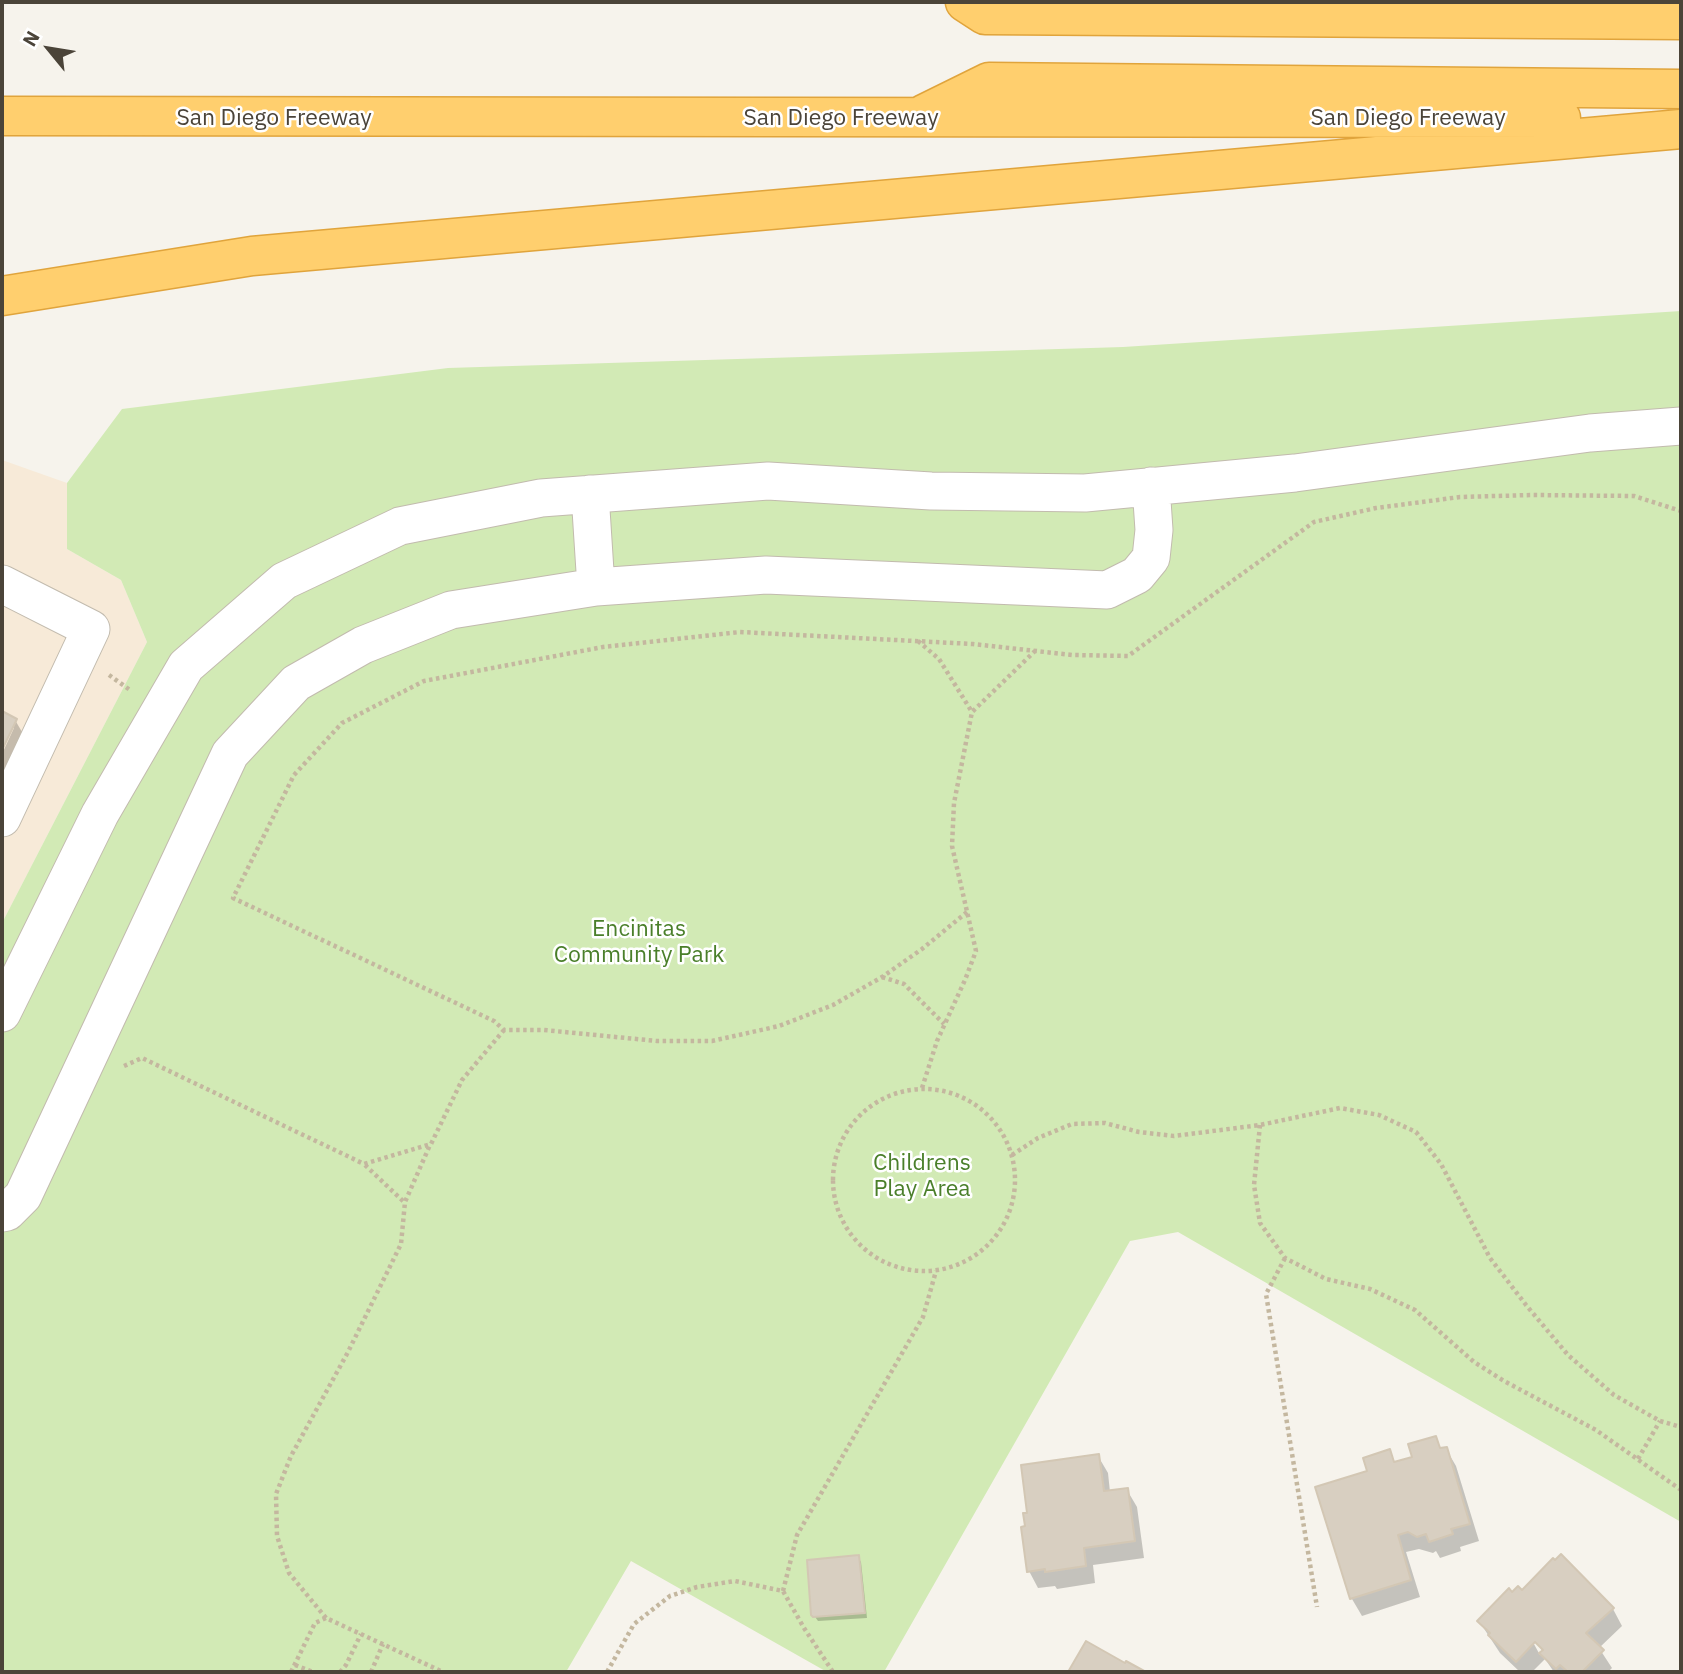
<!DOCTYPE html>
<style>
body{margin:0}
#map{position:relative;width:1683px;height:1674px;overflow:hidden;background:#f6f3ec;font-family:"IBM Plex Sans",sans-serif}
canvas{display:block}
.frame{position:absolute;inset:0;border:4px solid #4b4439;pointer-events:none}
.north{position:absolute;left:14px;top:14px;width:70px;height:70px;-webkit-text-stroke:5px #fff;paint-order:stroke;rotate:300deg;font-size:19px;font-weight:700;line-height:28px;text-align:center;color:#4b4439}
.north::after{content:'';display:block;margin:auto;width:24px;height:32px;background:#4b4439;clip-path:polygon(50% 0,100% 100%,50% 72%,0 100%)}
</style>
<div id="map">
<canvas width="1683" height="1674"></canvas>
<div class="frame"></div>
<div class="north">N</div>
</div>
<script>
const ctx = document.querySelector('canvas').getContext('2d');
ctx.lineJoin = 'round';
function fillPath(path, color) { ctx.fillStyle = color; ctx.fill(path, 'evenodd'); }
const poly = rows => new Path2D(rows.map(r => 'M' + r).join(''));
function stroke(path, color, width, dash) { ctx.strokeStyle = color; ctx.lineWidth = width; ctx.lineCap = dash ? 'butt' : 'round'; ctx.setLineDash(dash || []); ctx.stroke(path); }
function label(font, color, halo, rows, align = 'center') {
  ctx.font = font + ' "IBM Plex Sans",sans-serif'; ctx.lineWidth = 5; ctx.setLineDash([]); ctx.textBaseline = 'middle'; ctx.strokeStyle = halo; ctx.fillStyle = color; for (const [text, x, y, turn = 0] of rows) {
    ctx.save(); ctx.translate(x, y); ctx.rotate((+turn || 0) * Math.PI / 180); ctx.textAlign = isNaN(turn) ? turn : align; if (halo) ctx.strokeText(text, 0, 0); ctx.fillText(text, 0, 0); ctx.restore();
  }
}
fillPath(poly([
 [2,460,67,483,67,549,121,580,147,642,2,923]
]), '#f7ead8');
fillPath(poly([
 [1681,311,1681,1522,1178,1232,1130,1241,884,1672,827,1672,631,1561,566,1672,2,1672,2,923,147,642,121,580,67,549,67,483,122,409,448,368,1123,347]
]), '#d2eab5');
fillPath(poly([
 [2,713,15,720,25,737,2,786,2,754,14,728,10,728,2,746],
 [1435,1438,1441,1450,1446,1449,1456,1466,1479,1541,1460,1547,1461,1551,1440,1558,1436,1551,1433,1553,1419,1549,1406,1552,1420,1597,1362,1616,1352,1599,1318,1488,1369,1472,1389,1451,1396,1464,1414,1458],
 [1098,1456,1108,1473,1110,1492,1127,1490,1137,1507,1144,1558,1093,1565,1095,1583,1057,1589,1055,1586,1038,1588,1029,1571,1027,1527],
 [858,1557,861,1562,867,1618,818,1621,813,1614],
 [1523,1592,1613,1609,1622,1626,1599,1648,1612,1668,1608,1672,1554,1672,1545,1659,1532,1672,1520,1672,1500,1653,1479,1621,1512,1595],
 [1532,1634,1543,1652,1540,1655,1529,1635]
]), '#0003');
const building = poly([
 [2,711,17,719,2,750,2,711],
 [1436,1436,1440,1448,1447,1447,1470,1524,1451,1529,1453,1534,1429,1542,1426,1534,1417,1537,1408,1532,1398,1535,1411,1580,1350,1599,1315,1487,1367,1471,1363,1458,1390,1449,1394,1462,1412,1457,1408,1444,1436,1436],
 [1099,1454,1104,1491,1128,1488,1135,1541,1084,1548,1086,1566,1045,1572,1045,1569,1027,1572,1021,1527,1025,1526,1023,1513,1027,1513,1021,1465,1099,1454],
 [1561,1554,1614,1608,1586,1633,1604,1650,1582,1672,1568,1672,1560,1665,1556,1669,1539,1653,1543,1650,1535,1642,1516,1662,1488,1635,1490,1633,1477,1621,1509,1588,1512,1592,1518,1586,1522,1590,1553,1558,1555,1560,1561,1554],
 [859,1555,865,1613,813,1617,811,1615,807,1560,859,1555],
 [1086,1641,1125,1663,1126,1661,1146,1672,1068,1672,1086,1641]
]);
fillPath(building, '#d8cfc1');
stroke(building, '#d3c7b4', 2);
const minor = poly([
 [590,494,596,587],
 [2,584,91,629,2,818],
 [2,1013,100,814,186,666,284,581,400,526,541,498,768,481,931,491,1085,493,1295,473,1590,433,1681,426],
 [2,1213,7,1212,23,1196,230,754,296,683,363,645,451,610,596,587,766,575,1107,590,1137,575,1151,558,1154,530,1151,486]
]);
const highway = poly([
 [965,2,985,15,1681,20],
 [924,114,989,82,1681,89],
 [2,116,1561,118],
 [2,296,252,256,1681,129]
]);
stroke(minor, '#c2bbae', 39);
stroke(highway, '#e0a43c', 41);
stroke(poly([
 [918,641,939,659,972,712],
 [109,675,130,690],
 [967,912,922,949,882,977,833,1005,779,1026,712,1041,657,1041,544,1030,504,1030,494,1021,233,898,294,775,342,723,424,681,603,647,740,632,973,644,1072,655,1128,656,1314,522,1376,508,1460,497,1532,495,1634,496,1681,511],
 [882,977,904,984,944,1024],
 [124,1066,142,1058,364,1164,431,1144,462,1080,504,1030],
 [922,1088,937,1041,965,980,976,951,952,846,954,803,972,712,1035,651],
 '833 1180a91 91 0 1 1 182 0a91 91 0 1 1-182 0Z',
 [1260,1125,1254,1185,1260,1223,1285,1258,1326,1279,1370,1289,1415,1310,1474,1362,1504,1381,1596,1430,1681,1490],
 [1012,1155,1038,1138,1072,1124,1105,1123,1139,1132,1174,1136,1260,1125,1340,1108,1379,1115,1416,1132,1441,1164,1490,1258,1526,1305,1568,1355,1614,1395,1660,1421,1681,1427],
 [365,1165,404,1202],
 [1285,1258,1266,1294,1317,1607],
 [1638,1459,1660,1421],
 [783,1591,797,1535,923,1317,936,1271],
 [326,1618,289,1573,277,1536,276,1494,291,1456,348,1352,401,1244,405,1202,430,1145],
 [295,1665,313,1672],
 [291,1672,315,1623,326,1618,443,1672],
 [340,1672,346,1665,361,1634],
 [371,1672,383,1644],
 [607,1672,634,1624,670,1596,697,1587,735,1581,783,1591,804,1628,833,1672]
]), '#c4b79f', 4.5, [3.5, 3.5]);
stroke(minor, '#fff', 37);
stroke(highway, '#ffcf6e', 38);
label('23px', '#4b4439', '#fff', [
 ["San Diego Freeway",274,118],
 ["San Diego Freeway",841,118],
 ["San Diego Freeway",1408,118]
]);
label('23px', '#4a7f2a', '#fff', [
 ["Encinitas",639,929],
 ["Community Park",639,955],
 ["Childrens",922,1163],
 ["Play Area",922,1189]
]);
</script>
